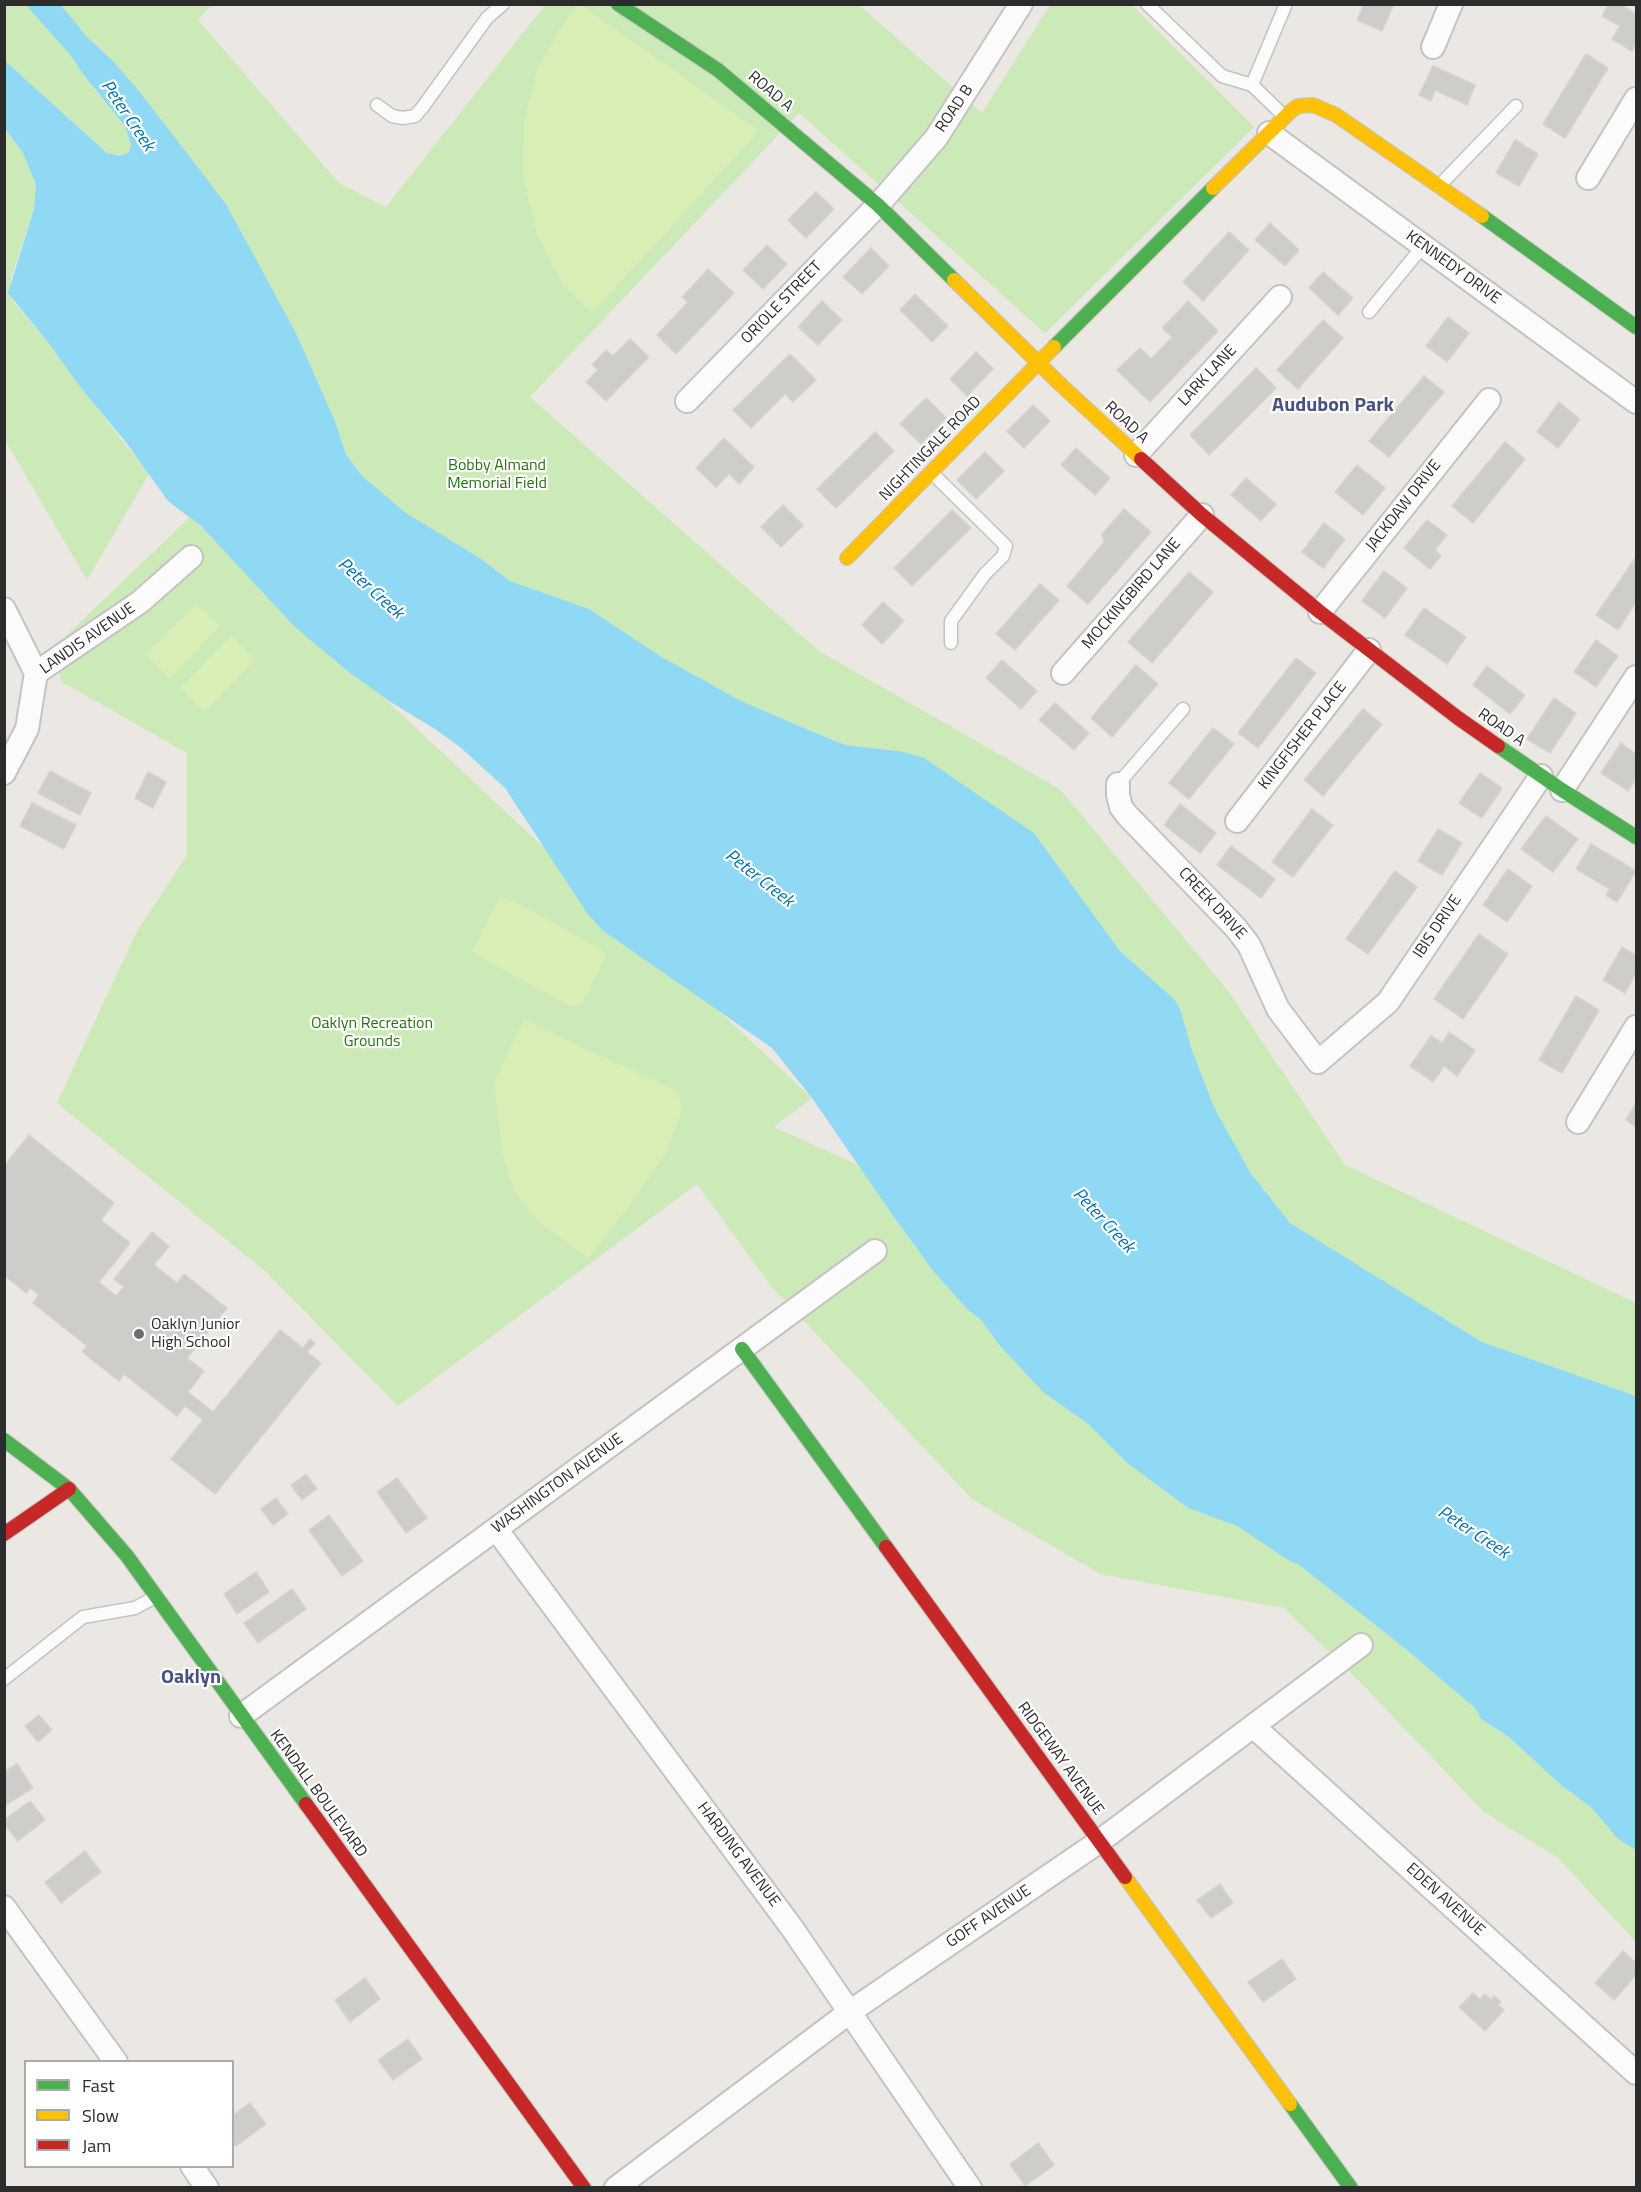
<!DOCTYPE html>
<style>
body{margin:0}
#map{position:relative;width:1641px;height:2192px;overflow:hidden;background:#ebe7e2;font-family:"Titillium Web",sans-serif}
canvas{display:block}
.frame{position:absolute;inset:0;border:6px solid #2c2c2c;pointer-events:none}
.legend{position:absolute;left:24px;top:2060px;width:210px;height:108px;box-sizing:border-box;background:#fff;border:2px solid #ababab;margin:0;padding:8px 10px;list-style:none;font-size:18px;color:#2c2c2c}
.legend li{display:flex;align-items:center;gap:12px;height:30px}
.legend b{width:30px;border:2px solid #ababab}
</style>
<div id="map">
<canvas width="1641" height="2192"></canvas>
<div class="frame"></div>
<ul class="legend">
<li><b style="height:8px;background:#4caf50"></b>Fast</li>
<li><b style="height:8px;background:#ffc107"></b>Slow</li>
<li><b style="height:8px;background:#c62828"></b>Jam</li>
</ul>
</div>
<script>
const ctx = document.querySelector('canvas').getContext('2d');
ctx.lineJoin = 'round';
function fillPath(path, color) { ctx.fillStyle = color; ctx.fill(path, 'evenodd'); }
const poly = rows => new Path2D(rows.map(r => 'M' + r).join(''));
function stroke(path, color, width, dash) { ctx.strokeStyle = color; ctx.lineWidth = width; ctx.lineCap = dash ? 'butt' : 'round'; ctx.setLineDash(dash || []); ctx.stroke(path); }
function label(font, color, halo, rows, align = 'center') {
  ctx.font = font + ' "Titillium Web",sans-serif'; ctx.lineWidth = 4.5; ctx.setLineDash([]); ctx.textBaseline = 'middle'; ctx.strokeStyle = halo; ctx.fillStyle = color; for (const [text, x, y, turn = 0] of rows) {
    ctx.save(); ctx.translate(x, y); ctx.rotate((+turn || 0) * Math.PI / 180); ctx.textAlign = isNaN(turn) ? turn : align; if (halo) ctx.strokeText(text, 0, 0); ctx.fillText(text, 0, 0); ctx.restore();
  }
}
fillPath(poly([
 [5,5,26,5,71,56,83,74,125,126,131,145,129,152,120,156,107,153,5,61],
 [61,5,211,5,198,20,339,183,386,207,545,5,859,5,982,113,1050,5,1132,5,1254,127,1045,333,799,113,530,397,819,651,1060,789,1229,992,1345,1165,1636,1303,1636,1396,1482,1342,1290,1223,1250,1172,1214,1107,1192,1050,1180,1009,1174,999,1120,951,1034,833,846,745,741,701,660,656,589,609,510,581,480,558,406,513,361,475,346,454,335,421,298,337,226,204,112,60,87,37],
 [5,128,23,153,36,185,34,209,11,278,12,300,47,341,84,392,149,474,87,580,5,440],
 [190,517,812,1098,774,1127,860,1166,896,1220,934,1272,968,1310,981,1320,1000,1346,1044,1393,1087,1423,1127,1463,1188,1508,1237,1526,1288,1560,1299,1565,1402,1646,1469,1703,1476,1709,1481,1719,1509,1737,1561,1785,1592,1808,1606,1825,1636,1850,1636,1942,1558,1858,1484,1812,1364,1686,1284,1608,1100,1574,972,1499,770,1285,697,1184,398,1406,265,1271,57,1103,136,933,187,855,187,753,62,682,52,649]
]), '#cce9b8');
fillPath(poly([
 [576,5,581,5,759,131,592,313,563,284,537,235,523,178,524,123,537,71,558,32],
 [196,603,220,626,170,679,145,655],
 [231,636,255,659,205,712,180,688],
 [502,898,511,900,600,948,605,954,605,960,582,1002,577,1006,570,1006,556,999,475,954,473,949,498,901],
 [524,1020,677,1091,682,1109,667,1152,630,1205,588,1258,544,1226,533,1215,514,1191,506,1168,502,1151,494,1082]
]), '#d8eeb5');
fillPath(poly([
 [26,5,61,5,87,37,112,60,139,91,226,204,296,333,335,421,346,454,361,475,406,513,480,558,510,581,589,609,660,656,741,701,835,741,846,745,904,752,924,758,1034,833,1120,951,1174,999,1180,1009,1192,1050,1214,1107,1250,1172,1290,1223,1482,1342,1636,1396,1636,1850,1617,1838,1592,1808,1561,1785,1509,1737,1481,1719,1476,1709,1469,1703,1402,1646,1299,1565,1288,1560,1237,1526,1188,1508,1127,1463,1087,1423,1044,1393,1000,1346,981,1320,968,1310,934,1272,896,1220,812,1098,772,1048,602,930,587,913,505,788,460,747,435,729,389,701,345,669,294,626,201,526,168,501,125,441,84,392,47,341,8,293,34,209,36,185,23,153,5,128,5,61,107,153,120,156,129,152,131,145,125,126,83,74,71,56]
]), '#8fd9f4');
const building = poly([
 [1364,4,1394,4,1382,31,1357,20,1364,4],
 [1608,4,1620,4,1636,14,1636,44,1632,51,1612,39,1620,26,1602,16,1608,4],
 [1586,54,1608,68,1565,138,1543,124,1586,54],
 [1433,66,1475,85,1467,105,1435,90,1431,101,1419,95,1433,66],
 [1515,140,1538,154,1519,186,1496,173,1515,140],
 [816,192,834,209,806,238,788,220,816,192],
 [1270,223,1299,250,1285,266,1255,240,1270,223],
 [1229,232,1249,250,1203,301,1183,282,1229,232],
 [767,245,787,264,763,289,743,270,767,245],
 [871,248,889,266,862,294,843,277,871,248],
 [708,269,734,293,676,354,657,335,688,302,682,297,708,269],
 [1323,272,1353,298,1338,315,1309,288,1323,272],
 [915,294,948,326,932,342,900,310,915,294],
 [822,301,842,320,818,345,798,327,822,301],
 [1188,301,1218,331,1150,402,1117,370,1140,348,1151,359,1172,337,1162,328,1188,301],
 [1448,317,1469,333,1447,362,1426,346,1448,317],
 [1323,320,1343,338,1298,389,1277,370,1323,320],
 [630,339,649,357,606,401,586,382,598,370,592,365,606,350,613,356,630,339],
 [976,352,993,369,967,396,950,379,976,352],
 [790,354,816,380,793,402,785,394,751,428,733,410,790,354],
 [1256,368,1276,388,1209,455,1190,435,1256,368],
 [1424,376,1444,392,1389,457,1369,441,1424,376],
 [926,398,946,418,921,444,900,424,926,398],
 [1559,402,1580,419,1558,448,1537,432,1559,402],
 [1033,405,1050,421,1024,448,1007,431,1033,405],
 [875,432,894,451,836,508,817,489,875,432],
 [724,438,754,467,739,484,729,474,716,487,696,468,724,438],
 [1505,442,1525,459,1473,523,1452,506,1505,442],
 [1076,448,1110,478,1095,495,1061,465,1076,448],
 [985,452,1004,471,976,499,957,480,985,452],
 [1357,465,1385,488,1363,515,1335,492,1357,465],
 [1246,478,1276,504,1261,521,1231,495,1246,478],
 [783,505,803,525,781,547,761,527,783,505],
 [1124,509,1151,532,1088,604,1067,586,1104,542,1102,534,1124,509],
 [952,510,971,528,912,586,894,568,952,510],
 [1427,520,1447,535,1435,550,1441,556,1430,569,1404,548,1427,520],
 [1324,523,1345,539,1323,568,1302,552,1324,523],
 [1636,557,1636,602,1618,630,1596,615,1636,557],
 [1384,571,1407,588,1385,618,1362,601,1384,571],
 [1189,572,1213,592,1152,663,1128,642,1189,572],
 [1040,584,1059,600,1015,650,996,634,1040,584],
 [883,602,904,621,882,644,862,625,883,602],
 [1424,608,1466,637,1447,664,1405,635,1424,608],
 [1596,640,1618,656,1596,687,1574,672,1596,640],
 [1296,658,1316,673,1258,748,1238,733,1296,658],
 [1002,660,1037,691,1021,709,986,678,1002,660],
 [1136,665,1158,684,1112,737,1091,718,1136,665],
 [1487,666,1525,695,1510,714,1473,685,1487,666],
 [1554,698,1576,713,1550,753,1527,739,1554,698],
 [1055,703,1089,733,1074,750,1039,720,1055,703],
 [1363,709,1382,724,1323,796,1304,780,1363,709],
 [1213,728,1234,744,1189,799,1169,783,1213,728],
 [1621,743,1636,754,1636,779,1628,791,1601,773,1621,743],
 [50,771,91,793,80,815,38,793,50,771],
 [148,772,166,782,153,808,135,798,148,772],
 [1480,773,1502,788,1482,818,1459,803,1480,773],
 [32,803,76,825,64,849,20,826,32,803],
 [1180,804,1216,833,1200,853,1164,825,1180,804],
 [1312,809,1333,825,1293,877,1272,862,1312,809],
 [1546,816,1578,839,1553,872,1521,849,1546,816],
 [1438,829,1462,843,1442,875,1418,861,1438,829],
 [1591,844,1636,871,1617,902,1606,895,1610,889,1576,869,1591,844],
 [1231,846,1275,879,1261,898,1217,865,1231,846],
 [1508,869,1532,886,1507,922,1483,905,1508,869],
 [1395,871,1417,887,1368,954,1346,939,1395,871],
 [1479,934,1508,954,1463,1019,1434,999,1479,934],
 [1622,947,1636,955,1636,973,1625,993,1603,980,1622,947],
 [1576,996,1599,1010,1562,1073,1539,1060,1576,996],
 [1449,1032,1475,1050,1457,1076,1444,1066,1433,1082,1410,1066,1431,1036,1442,1043,1449,1032],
 [1636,1103,1636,1127,1626,1120,1636,1103],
 [29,1135,114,1203,101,1220,130,1243,99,1282,116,1296,124,1287,114,1279,152,1232,169,1246,154,1265,177,1283,184,1274,227,1308,187,1358,204,1371,188,1392,213,1412,280,1330,303,1348,310,1339,315,1343,307,1352,321,1363,215,1494,171,1459,203,1420,185,1406,177,1416,124,1374,119,1381,82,1352,87,1346,33,1303,39,1295,30,1288,26,1293,4,1275,4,1245,6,1242,4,1241,4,1166,29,1135],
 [306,1474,317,1489,302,1500,291,1485,306,1474],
 [397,1478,427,1518,406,1533,377,1492,397,1478],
 [276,1498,288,1514,273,1525,261,1509,276,1498],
 [329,1515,363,1561,342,1576,309,1530,329,1515],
 [256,1572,269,1592,237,1614,224,1594,256,1572],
 [292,1589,306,1609,258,1643,244,1623,292,1589],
 [39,1715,52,1730,38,1742,25,1726,39,1715],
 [17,1764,33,1788,4,1806,4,1772,17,1764],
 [30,1801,45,1820,18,1841,4,1824,4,1820,30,1801],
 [85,1851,101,1872,61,1903,45,1882,85,1851],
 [1220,1884,1233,1903,1211,1918,1197,1900,1220,1884],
 [1623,1951,1636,1963,1636,1975,1614,2000,1595,1983,1623,1951],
 [1282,1959,1296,1979,1263,2002,1248,1982,1282,1959],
 [365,1978,380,1999,350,2022,335,2000,365,1978],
 [1473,1993,1480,1999,1485,1994,1491,2000,1494,1996,1501,2002,1498,2005,1504,2010,1485,2031,1459,2007,1473,1993],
 [408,2039,422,2059,393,2080,378,2060,408,2039],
 [250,2103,266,2124,236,2146,232,2141,232,2116,250,2103],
 [1038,2143,1054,2165,1025,2186,1010,2164,1038,2143]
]);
fillPath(building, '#cfcdc9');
stroke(building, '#d6d3ce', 1.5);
const lane = poly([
 [1147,4,1222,76,1252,85],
 [377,105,392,116,403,118,415,116,422,108,487,18,503,4],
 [1284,116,1252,85,1286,4],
 [1440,185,1516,106],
 [1369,312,1423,246],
 [932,473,1006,546,1003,556,985,574,951,621,951,643],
 [1118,784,1183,709],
 [4,1679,83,1617,135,1608,155,1597]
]);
const street = poly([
 [1433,47,1451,4],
 [1269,133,1636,402],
 [1588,178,1636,99],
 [687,401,878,205,936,138,1021,4],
 [1136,455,1280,297],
 [4,609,36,673],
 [1320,612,1489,400],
 [1063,673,1202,515],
 [4,773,27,729,36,673,140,602,191,557],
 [1118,784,1118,795,1121,807,1127,815,1235,927,1249,945,1278,1009,1318,1062,1388,1002,1541,776],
 [1562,790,1636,677],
 [1237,821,1369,650],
 [1578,1122,1636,1027],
 [496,1529,792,1928,970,2188],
 [241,1716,875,1251],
 [1254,1727,1636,2073],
 [4,1907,116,2062],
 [192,2166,207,2188],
 [616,2188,851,2011,1100,1841,1361,1645]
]);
const fast = poly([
 [618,4,718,70,878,205,954,280],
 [1482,216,1636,327],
 [1054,347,1213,188],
 [1498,746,1562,790,1636,837],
 [742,1349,886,1547],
 [4,1440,69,1489,127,1556,306,1804],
 [1290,2104,1351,2188]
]);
const slow = poly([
 [1213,188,1291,111,1298,106,1313,105,1336,115,1482,216],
 [954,280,1061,385,1141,459],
 [847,558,1054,347],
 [1125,1877,1290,2104]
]);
const jam = poly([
 [1141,459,1202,515,1320,612,1458,718,1498,746],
 [4,1534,69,1489],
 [886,1547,1125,1877],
 [306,1804,584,2188]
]);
stroke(lane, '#c4c3c3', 15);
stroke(street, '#c4c3c3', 26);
stroke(fast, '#c4c3c3', 16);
stroke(slow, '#c4c3c3', 16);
stroke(jam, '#c4c3c3', 16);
stroke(lane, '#fcfbfb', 12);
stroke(street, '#fcfbfb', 22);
stroke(fast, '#4caf50', 14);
stroke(slow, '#ffc107', 14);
stroke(jam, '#c62828', 14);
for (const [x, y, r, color] of [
 [139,1334,6,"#6f6d6c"]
]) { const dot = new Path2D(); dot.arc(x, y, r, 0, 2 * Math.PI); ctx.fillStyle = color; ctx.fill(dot); stroke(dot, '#fff', 2); }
label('16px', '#2c2c2c', '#fff', [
 ["ROAD A",770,92,40],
 ["ROAD B",955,109,-56],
 ["KENNEDY DRIVE",1453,268,36],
 ["ORIOLE STREET",782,303,-46],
 ["LARK LANE",1208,376,-47],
 ["ROAD A",1126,423,43],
 ["NIGHTINGALE ROAD",931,449,-46],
 ["JACKDAW DRIVE",1404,506,-52],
 ["MOCKINGBIRD LANE",1132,594,-49],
 ["LANDIS AVENUE",88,639,-35],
 ["ROAD A",1501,728,35],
 ["KINGFISHER PLACE",1303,736,-52],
 ["CREEK DRIVE",1212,904,47],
 ["IBIS DRIVE",1438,927,-56],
 ["WASHINGTON AVENUE",558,1484,-36],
 ["RIDGEWAY AVENUE",1060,1759,54],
 ["KENDALL BOULEVARD",318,1794,54],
 ["HARDING AVENUE",738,1855,53],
 ["EDEN AVENUE",1445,1900,42],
 ["GOFF AVENUE",989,1917,-34]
]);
label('16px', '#267313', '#fff', [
 ["Bobby Almand",497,466],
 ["Memorial Field",497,484],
 ["Oaklyn Recreation",372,1024],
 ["Grounds",372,1042]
]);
label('16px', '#2c2c2c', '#fff', [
 ["Oaklyn Junior",151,1325],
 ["High School",151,1343]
], 'left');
label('italic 18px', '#0070ad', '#fff', [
 ["Peter Creek",127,116,56],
 ["Peter Creek",370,589,42],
 ["Peter Creek",759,879,38],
 ["Peter Creek",1103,1221,47],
 ["Peter Creek",1473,1533,33]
]);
label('bold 20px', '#475282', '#fff', [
 ["Audubon Park",1333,406],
 ["Oaklyn",191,1678]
]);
</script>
